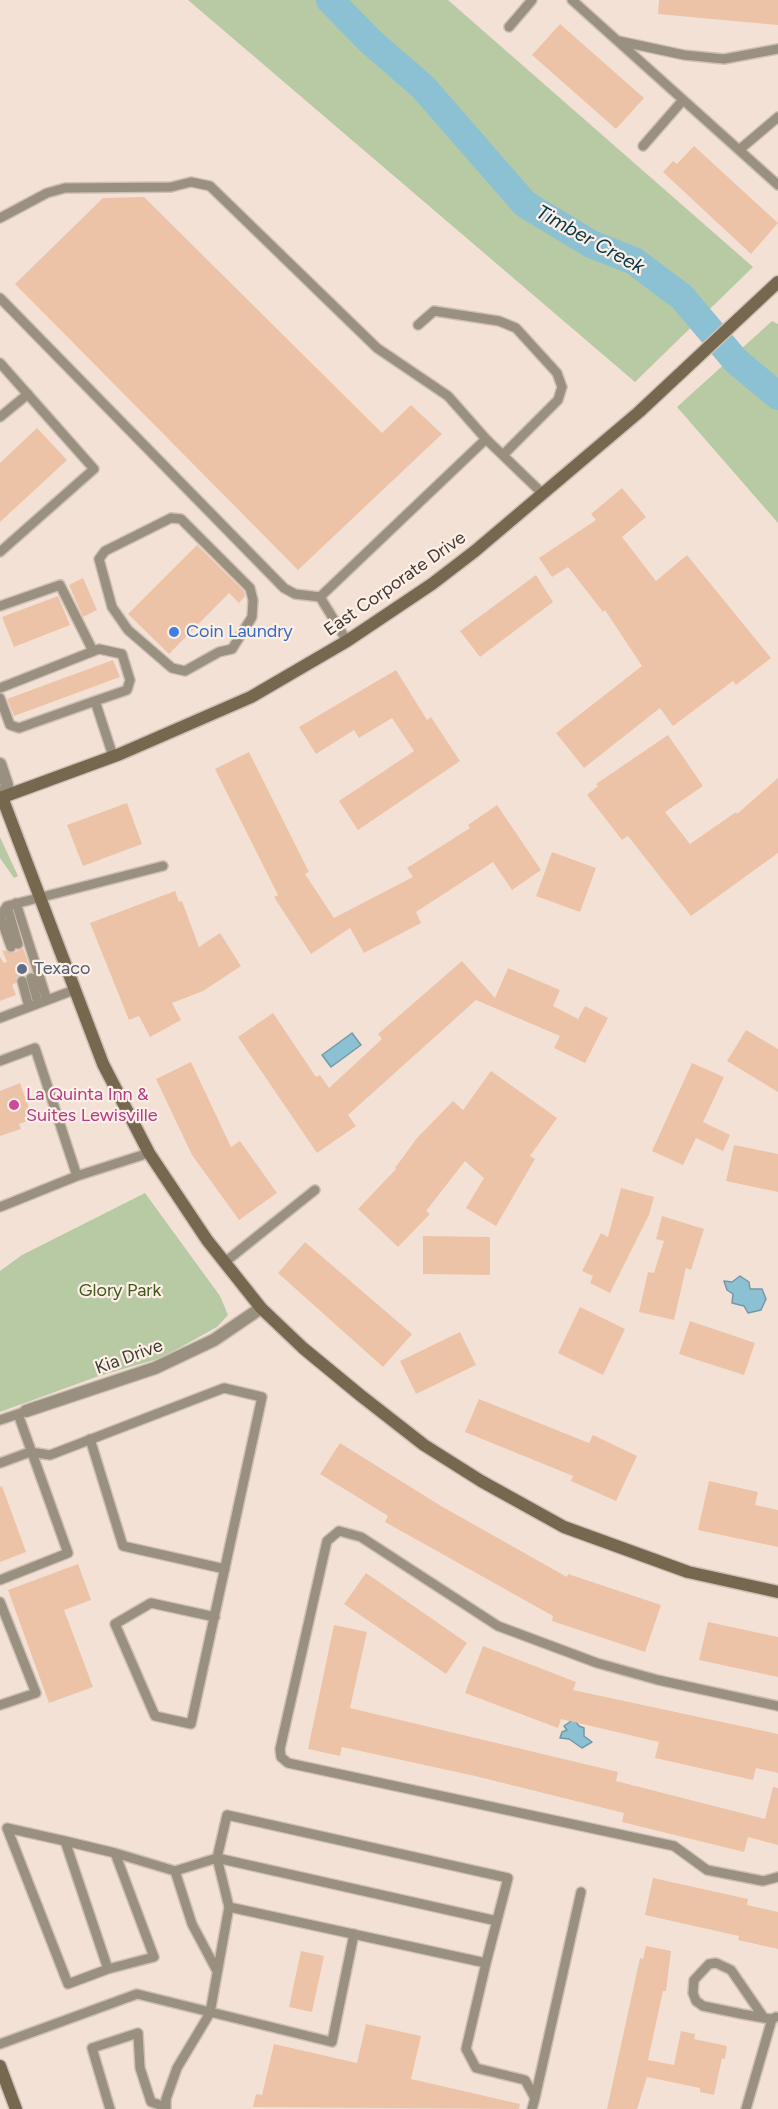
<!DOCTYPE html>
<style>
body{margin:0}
canvas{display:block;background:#f3e1d6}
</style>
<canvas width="778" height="2109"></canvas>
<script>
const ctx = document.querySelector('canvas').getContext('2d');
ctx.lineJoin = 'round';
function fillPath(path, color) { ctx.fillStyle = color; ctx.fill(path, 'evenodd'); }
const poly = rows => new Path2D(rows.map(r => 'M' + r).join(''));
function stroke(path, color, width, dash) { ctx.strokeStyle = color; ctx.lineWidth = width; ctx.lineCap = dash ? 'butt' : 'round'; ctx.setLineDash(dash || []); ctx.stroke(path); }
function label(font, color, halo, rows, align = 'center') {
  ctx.font = font + ' Figtree,sans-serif'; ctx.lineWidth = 4.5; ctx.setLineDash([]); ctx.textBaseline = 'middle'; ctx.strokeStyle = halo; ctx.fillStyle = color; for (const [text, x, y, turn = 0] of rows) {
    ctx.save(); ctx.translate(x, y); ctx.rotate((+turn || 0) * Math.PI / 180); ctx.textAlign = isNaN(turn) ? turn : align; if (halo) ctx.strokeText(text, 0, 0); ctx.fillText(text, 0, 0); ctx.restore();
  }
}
fillPath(poly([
 [188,0,448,0,753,267,635,382],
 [772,321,778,324,778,523,677,407],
 [0,837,18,876,14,878,0,858],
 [145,1193,220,1296,228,1315,217,1327,161,1358,99,1376,0,1412,0,1271,22,1255]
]), '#b8caa4');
const water = poly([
 [352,1033,361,1045,331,1067,322,1055,352,1033],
 [740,1276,749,1282,750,1289,762,1289,766,1299,761,1310,748,1313,744,1306,732,1303,733,1294,727,1290,724,1281,732,1282,740,1276],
 [574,1719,579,1726,584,1728,584,1736,592,1742,582,1748,569,1739,560,1738,562,1732,567,1730,564,1726,574,1719]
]);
fillPath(water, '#8cc1d3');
stroke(water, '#7598a4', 1.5);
stroke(poly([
 [330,0,370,41,423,87,525,204,591,244,634,261,682,297,736,361,778,396]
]), '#8cc1d3', 28);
fillPath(poly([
 [659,0,778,0,778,25,658,14],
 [560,24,644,98,616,129,532,55],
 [694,146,778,223,751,254,663,172,673,161,677,164],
 [144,197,382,433,411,405,442,434,298,570,15,284,103,198],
 [37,428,67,460,0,522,0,463],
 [622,488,646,517,622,537,656,581,687,555,771,658,736,685,733,681,673,726,660,708,584,768,556,733,642,666,605,610,603,612,568,567,552,577,539,558,596,520,591,514],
 [197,545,244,591,245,596,239,603,229,593,169,654,128,614],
 [536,575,553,602,480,657,460,631],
 [83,578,97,610,83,617,69,585],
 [58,596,70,625,14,647,2,617],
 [113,660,120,677,14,716,7,699],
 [396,670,427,720,431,717,460,761,358,830,339,801,414,751,392,718,359,738,354,730,316,754,299,727],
 [668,735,703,786,665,812,690,844,736,812,737,814,778,778,778,853,691,916,628,836,622,840,587,795,598,786,596,784],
 [249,752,309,872,305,874,334,918,413,877,407,868,470,828,468,825,497,805,541,870,512,890,493,862,416,912,421,923,364,953,350,928,311,954,274,897,278,895,215,769],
 [127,803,142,844,83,866,67,825],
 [552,852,596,868,580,912,536,896],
 [175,891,179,902,182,901,199,947,220,933,241,966,203,991,172,1003,181,1020,150,1037,139,1016,129,1020,90,923],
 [23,948,31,971,17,977,16,983,12,985,16,995,0,1001,0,957,4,963,7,962,2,950,13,953],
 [462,961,495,998,508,968,560,990,553,1006,578,1019,585,1006,608,1018,585,1063,554,1048,560,1036,476,1000,348,1115,356,1126,317,1153,238,1037,273,1013,316,1077,320,1075,329,1088,382,1039,378,1034],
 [746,1030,778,1049,778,1092,727,1061],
 [191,1062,231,1147,240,1141,277,1193,239,1220,192,1155,156,1079],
 [692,1063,724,1077,703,1122,730,1135,723,1151,696,1138,683,1165,652,1151],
 [491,1071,557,1118,530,1156,535,1159,496,1226,466,1208,484,1178,465,1161,426,1211,430,1214,398,1247,358,1209,396,1169,395,1168,417,1138,453,1101,463,1110],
 [20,1083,33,1119,19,1124,21,1129,0,1136,0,1091],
 [734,1145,778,1154,778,1192,726,1181],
 [621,1188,654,1197,649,1215,610,1293,590,1283,593,1276,582,1271,601,1233,608,1237],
 [662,1216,704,1229,691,1270,686,1268,674,1320,639,1312,648,1272,654,1273,664,1241,656,1239],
 [423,1236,490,1237,490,1275,423,1274],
 [305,1242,412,1334,383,1367,278,1273],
 [580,1307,625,1329,603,1375,558,1353],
 [690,1321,755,1343,744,1375,679,1354],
 [460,1332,476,1365,416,1394,400,1361],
 [479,1399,589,1443,593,1435,637,1456,616,1501,571,1481,573,1476,465,1432],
 [340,1443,441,1506,567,1577,568,1574,661,1605,645,1652,552,1621,553,1616,385,1522,388,1516,320,1474],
 [709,1481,758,1492,755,1505,778,1510,778,1547,698,1530],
 [2,1486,26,1552,0,1562,0,1487],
 [78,1564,91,1600,64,1610,93,1687,49,1703,8,1590],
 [366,1573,467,1643,446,1674,344,1604],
 [708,1622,778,1637,778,1677,699,1660],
 [334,1625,367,1632,350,1708,618,1772,616,1781,765,1819,773,1787,778,1788,778,1845,748,1837,744,1852,622,1822,624,1813,475,1776,342,1747,340,1756,308,1749],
 [483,1646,576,1682,573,1690,778,1734,778,1773,756,1768,753,1780,655,1758,659,1742,561,1719,558,1728,465,1693],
 [653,1878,748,1899,747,1905,778,1912,778,1949,738,1940,739,1936,645,1915],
 [646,1946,671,1951,666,1991,663,1991,648,2060,674,2065,681,2031,695,2034,694,2039,727,2046,725,2059,722,2058,714,2095,700,2092,700,2088,647,2077,637,2109,607,2109,640,1958,643,1959],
 [301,1951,324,1956,312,2012,289,2007],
 [366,2024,421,2036,411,2079,520,2104,519,2109,253,2107,256,2094,262,2095,274,2044,357,2063]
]), '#edc3a7');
const lane = poly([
 [572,0,778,185],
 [509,27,532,0],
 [619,41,684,55,724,59,778,49],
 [643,146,683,100],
 [739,150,778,117],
 [0,218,47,193,65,188,171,187,191,182,210,186,377,348,448,396,486,439,543,494],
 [0,298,284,588,295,594,320,597],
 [418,325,434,311,499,321,516,328,557,373,562,387,558,400,503,455],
 [0,363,94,469,0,552],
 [0,417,28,394],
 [171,518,181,519,250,588,253,600,252,617,232,649,219,652,185,671,172,668,128,630,112,607,99,559,105,551,171,518],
 [0,606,60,585,93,651],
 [347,641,320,597,486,439],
 [0,688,99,649,122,654,130,680,127,690,95,701,113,756],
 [0,698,10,725,19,728,95,701],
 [16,903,47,1000],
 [7,906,18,944],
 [0,916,11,947],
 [0,917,7,906,163,866],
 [31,978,38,1003],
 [22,981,29,1007],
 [0,1018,74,990],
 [0,1061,35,1048,77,1176,149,1153],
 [0,1207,77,1176],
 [225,1262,315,1190],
 [0,1420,24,1412],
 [90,1439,123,1546,225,1569],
 [0,1463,30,1452,50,1455,224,1388,262,1397,191,1724,155,1716,115,1624,151,1603,215,1617],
 [0,1580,68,1553,18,1414],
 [0,1602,36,1693,0,1705],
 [778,1706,658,1680,597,1663,498,1626,361,1537,339,1531,327,1541,280,1749,281,1757,288,1763,674,1846,707,1870,763,1881,778,1877],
 [65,1841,108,1969,68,1984,7,1828,65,1841,115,1853,175,1871,192,1924,217,1971],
 [175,1871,217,1858,227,1815,508,1878,486,1963],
 [229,1907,217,1858,497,1921],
 [108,1969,154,1957,115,1853],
 [764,2018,731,1970,716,1963,709,1964,694,1980,693,1993,696,2001,703,2006,742,2014,764,2018,772,2019],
 [0,2044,137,1994,332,2042,354,1934],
 [535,2098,581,1892],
 [110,2109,92,2048,138,2033,140,2068,151,2102,166,2107],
 [166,2109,166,2099,177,2068,210,2013,229,1907,486,1963,466,2049,476,2068,525,2080,535,2098,532,2109],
 [746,2109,772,2019,776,2017]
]);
const street = poly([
 [0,764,7,785,2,797,0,796],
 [26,1411,155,1368,214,1340,261,1308]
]);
const secondary = poly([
 [2,797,103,1064,149,1153,207,1240,261,1308,303,1348,360,1395,424,1445,481,1481,564,1527,688,1572,778,1592],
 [0,798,120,754,251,697,347,641,432,584,475,551,639,412,778,282],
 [0,2066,16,2109]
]);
stroke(lane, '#cfc0b6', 12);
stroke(street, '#cfc0b6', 15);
stroke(secondary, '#cfc0b6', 15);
stroke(lane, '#9a907f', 9);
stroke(street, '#9a907f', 12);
stroke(secondary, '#76684f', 12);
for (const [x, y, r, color] of [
 [174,632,6,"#3f7fe0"],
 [22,969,6,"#5c6f8a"],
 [14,1105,6,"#d1479c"]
]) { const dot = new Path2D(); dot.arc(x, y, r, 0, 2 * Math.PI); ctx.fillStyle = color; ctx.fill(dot); stroke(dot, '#fdefe6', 2); }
label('18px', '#403a35', '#fdefe6', [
 ["East Corporate Drive",395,584,-35],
 ["Kia Drive",129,1357,-20]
]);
label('18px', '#366cbe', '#fdefe6', [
 ["Coin Laundry",186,632]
], 'left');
label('18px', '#4e5e75', '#fdefe6', [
 ["Texaco",34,969]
], 'left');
label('18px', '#b23c85', '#fdefe6', [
 ["La Quinta Inn &",26,1095],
 ["Suites Lewisville",26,1116]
], 'left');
label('18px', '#40581b', '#fdefe6', [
 ["Glory Park",120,1291]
]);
label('italic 20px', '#053745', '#fdefe6', [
 ["Timber Creek",590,240,29]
]);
</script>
